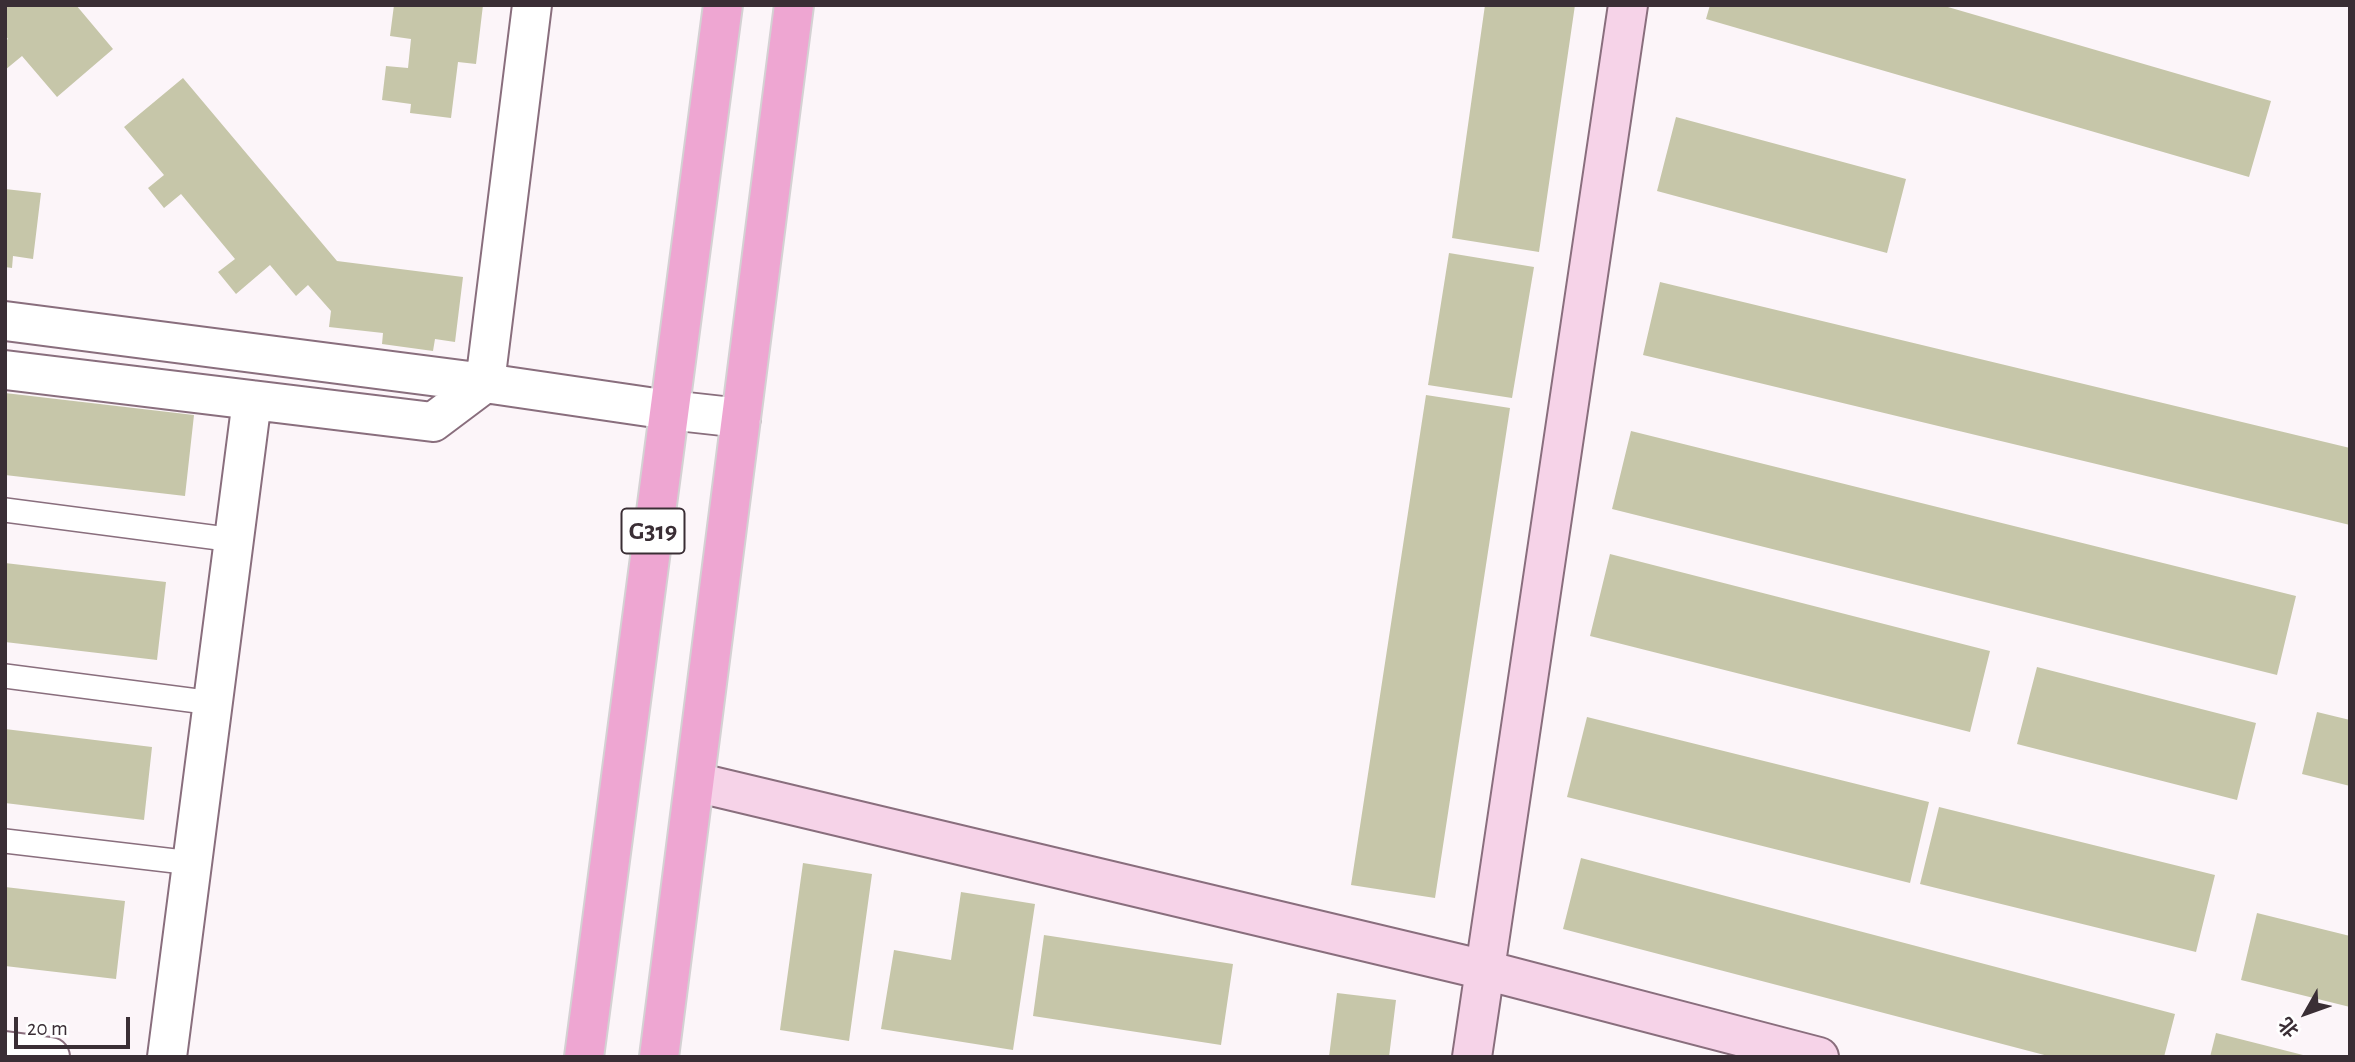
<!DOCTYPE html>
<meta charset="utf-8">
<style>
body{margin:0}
#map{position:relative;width:2355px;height:1062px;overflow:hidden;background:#fcf5f9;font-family:"Alegreya Sans","Noto Sans SC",sans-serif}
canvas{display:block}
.frame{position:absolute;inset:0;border:7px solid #3a2e35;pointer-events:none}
.north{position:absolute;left:2271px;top:978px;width:70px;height:70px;-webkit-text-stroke:5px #fff;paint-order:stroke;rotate:230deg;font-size:19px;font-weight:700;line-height:28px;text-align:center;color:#3a2e35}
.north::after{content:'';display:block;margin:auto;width:24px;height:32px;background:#3a2e35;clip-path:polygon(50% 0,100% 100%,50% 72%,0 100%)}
.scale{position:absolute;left:14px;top:1017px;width:116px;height:32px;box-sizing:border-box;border:4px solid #3a2e35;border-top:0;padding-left:9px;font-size:21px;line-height:24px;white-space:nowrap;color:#3a2e35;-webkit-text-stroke:5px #fff;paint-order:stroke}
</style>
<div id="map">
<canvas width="2355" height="1062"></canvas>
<div class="frame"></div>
<div class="north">北</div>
<div class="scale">20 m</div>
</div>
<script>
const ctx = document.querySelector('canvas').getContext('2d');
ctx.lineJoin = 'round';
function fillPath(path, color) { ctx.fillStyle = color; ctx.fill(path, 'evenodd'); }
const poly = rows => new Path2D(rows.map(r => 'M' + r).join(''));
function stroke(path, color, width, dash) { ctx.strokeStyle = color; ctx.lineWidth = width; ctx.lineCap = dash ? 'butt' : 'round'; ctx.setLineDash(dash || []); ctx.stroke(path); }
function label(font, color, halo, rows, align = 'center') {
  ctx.font = font + ' "Alegreya Sans",sans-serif'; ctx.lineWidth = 7; ctx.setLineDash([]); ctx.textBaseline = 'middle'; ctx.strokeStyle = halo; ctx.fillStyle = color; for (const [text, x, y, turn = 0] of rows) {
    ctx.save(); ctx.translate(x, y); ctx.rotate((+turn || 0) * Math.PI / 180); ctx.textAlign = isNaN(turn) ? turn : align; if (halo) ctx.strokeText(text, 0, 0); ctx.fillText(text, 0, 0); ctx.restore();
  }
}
fillPath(poly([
 [5,5,76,5,113,49,57,97,22,56,5,70,5,41,8,39,5,35],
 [394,5,483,5,476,64,458,62,451,118,410,113,411,104,382,100,386,66,408,68,411,39,390,36],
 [1485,5,1575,5,1539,252,1452,238],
 [1710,5,1941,5,2271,101,2249,177,1706,19],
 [183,78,337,261,463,277,455,342,435,339,433,351,382,344,383,333,329,327,331,311,308,285,296,296,270,265,236,294,218,272,235,259,181,194,164,208,148,188,164,175,124,127],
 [1676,117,1906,179,1887,253,1657,191],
 [5,189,41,193,33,259,13,256,12,268,5,267],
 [1449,253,1534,267,1512,398,1428,385],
 [1660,282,2350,448,2350,525,1643,355],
 [5,393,194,415,185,496,5,475],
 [1426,395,1510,408,1435,898,1351,885],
 [1631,431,2296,596,2277,675,1612,509],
 [1610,554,1990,651,1970,732,1590,636],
 [5,563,166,582,157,660,5,642],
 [2037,667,2256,723,2237,800,2017,744],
 [2317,712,2350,720,2350,786,2302,774],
 [1587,717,1929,802,1910,883,1567,797],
 [5,729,152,747,144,820,5,803],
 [1939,807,2215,875,2196,952,1920,884],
 [1581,858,2175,1014,2164,1057,2052,1057,1563,929],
 [803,863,872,874,849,1041,780,1030],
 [5,887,125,901,116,979,5,966],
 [961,892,1035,904,1013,1050,881,1029,894,950,951,960],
 [2257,913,2350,936,2350,1007,2241,980],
 [1044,935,1233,964,1221,1045,1033,1016],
 [1337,993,1396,1000,1389,1057,1329,1057],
 [2216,1033,2307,1056,2307,1057,2210,1057]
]), '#c6c6a9');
const lane = poly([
 [5,510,234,540],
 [5,676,213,703],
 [5,841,192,863]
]);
const street = poly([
 [5,321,485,383,532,5],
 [5,370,433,422,485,383,669,410,741,418],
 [5,1051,50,1057],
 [167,1057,252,400]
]);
const secondary = poly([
 [695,782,1485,970,1819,1057],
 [1472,1057,1628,5]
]);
const primary = poly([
 [584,1057,723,5],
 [659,1057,794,5]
]);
stroke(lane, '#896e7d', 26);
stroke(street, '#896e7d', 42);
stroke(secondary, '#896e7d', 42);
stroke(primary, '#d4d1d3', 42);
stroke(lane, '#fff', 23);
stroke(street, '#fff', 38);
stroke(secondary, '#f6d3e8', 38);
stroke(primary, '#eea6d2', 38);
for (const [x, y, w] of [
 [653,531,63]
]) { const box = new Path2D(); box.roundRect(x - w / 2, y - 22.5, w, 45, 5); ctx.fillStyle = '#fff'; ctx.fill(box); stroke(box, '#3a2e35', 2); }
label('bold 26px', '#3a2e35', null, [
 ["G319",653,531]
]);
</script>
